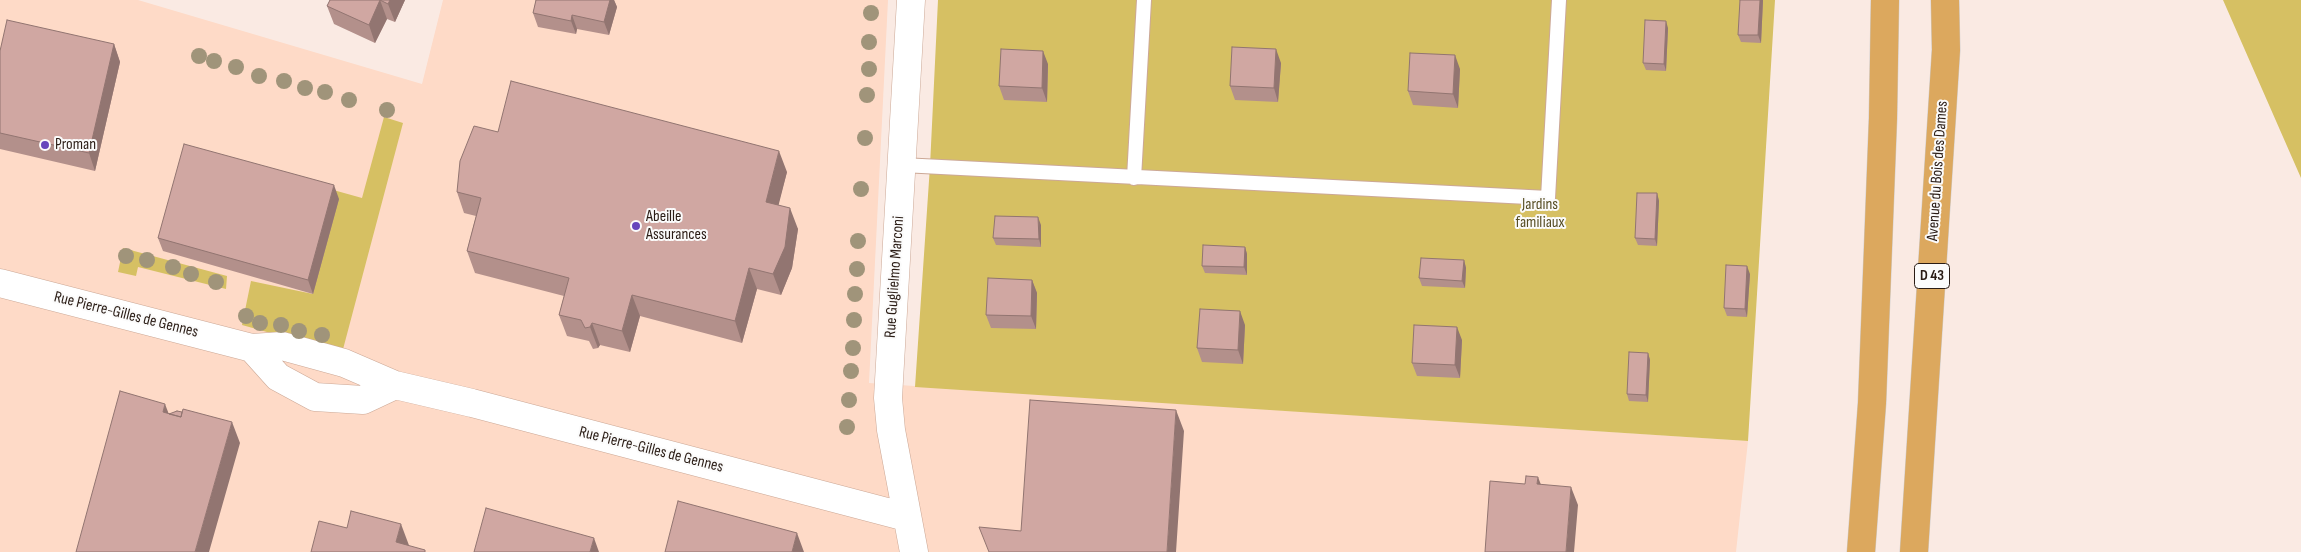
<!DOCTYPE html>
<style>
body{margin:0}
canvas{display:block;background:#faeae3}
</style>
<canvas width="2301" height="552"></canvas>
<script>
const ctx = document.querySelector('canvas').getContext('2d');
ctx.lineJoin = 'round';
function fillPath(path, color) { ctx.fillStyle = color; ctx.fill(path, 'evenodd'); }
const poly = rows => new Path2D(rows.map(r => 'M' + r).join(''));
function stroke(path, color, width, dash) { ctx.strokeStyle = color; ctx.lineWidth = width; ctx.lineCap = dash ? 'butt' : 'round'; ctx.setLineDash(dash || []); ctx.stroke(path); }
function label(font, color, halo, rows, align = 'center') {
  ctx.font = font + ' "Sofia Sans Condensed",sans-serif'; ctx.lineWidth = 4; ctx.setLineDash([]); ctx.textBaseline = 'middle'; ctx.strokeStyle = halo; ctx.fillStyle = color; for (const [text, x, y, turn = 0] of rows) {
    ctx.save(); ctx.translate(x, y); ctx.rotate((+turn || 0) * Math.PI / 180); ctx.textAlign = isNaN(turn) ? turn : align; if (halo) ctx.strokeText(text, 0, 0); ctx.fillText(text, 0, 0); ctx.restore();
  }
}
fillPath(poly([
 [0,0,138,0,422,84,443,0,888,0,869,383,1748,441,1736,552,0,552]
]), '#fedac7');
fillPath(poly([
 [938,0,1775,0,1748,441,915,387,930,166],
 [2223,0,2301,0,2301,178],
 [384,117,403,123,342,353,242,325,251,281,313,294,190,150,362,198],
 [123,248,227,276,226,289,138,267,136,276,118,272]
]), '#d6c063');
const service = poly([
 [902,165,1548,198,1559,0],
 [1134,178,1144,0]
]);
const minor = poly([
 [911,0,888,398,891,430,914,552],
 [0,283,252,348,282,346,344,363,395,385,472,403,906,517],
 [252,348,278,377,315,397,363,400,395,385]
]);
const trunk = poly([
 [1861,552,1872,403,1883,118,1885,0],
 [1914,552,1946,50,1945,0]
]);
stroke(service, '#cca896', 16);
stroke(minor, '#cca896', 29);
stroke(trunk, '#d0cdcc', 29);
stroke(service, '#fff', 14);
stroke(minor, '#fff', 28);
stroke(trunk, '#dca85e', 28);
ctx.fillStyle = '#a0947a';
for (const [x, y] of [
 [871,13],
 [869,42],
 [199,56],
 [214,61],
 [236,67],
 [869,69],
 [259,76],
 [284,81],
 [305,88],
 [325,92],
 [867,95],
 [349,100],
 [387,110],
 [865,138],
 [861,189],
 [858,241],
 [126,256],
 [147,260],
 [173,267],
 [857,269],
 [191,274],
 [216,282],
 [855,294],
 [246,316],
 [854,320],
 [260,323],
 [281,325],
 [299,331],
 [322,335],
 [853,348],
 [851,371],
 [849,400],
 [847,427]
]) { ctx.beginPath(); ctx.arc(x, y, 8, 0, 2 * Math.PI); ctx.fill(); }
fillPath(poly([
 [330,0,405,0,395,22,387,19,375,43,334,24,327,6],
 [536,0,614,0,617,7,609,35,577,29,576,34,538,27,533,13],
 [1763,0,1761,43,1741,42,1738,35],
 [1668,28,1666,71,1646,70,1643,63],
 [114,44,120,62,95,171,0,149,0,51],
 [1281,63,1278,102,1235,100,1230,86],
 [1048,64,1047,102,1004,100,999,86],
 [1460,69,1458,108,1413,105,1408,91],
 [498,132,787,172,778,205,798,229,792,268,781,295,757,289,742,343,640,316,630,352,600,345,598,348,593,349,589,341,567,336,559,315,564,296,475,273,467,251,476,216,464,213,457,192],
 [1657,193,1659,201,1657,246,1638,245,1635,238],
 [339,199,313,294,163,251,158,238],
 [1041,225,1041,247,996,245,993,238],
 [1245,247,1247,254,1247,275,1205,273,1202,266],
 [1464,260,1466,268,1465,288,1422,286,1419,278],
 [1750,274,1747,317,1727,316,1724,308],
 [1032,280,1037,293,1036,329,991,328,986,315],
 [1245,325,1243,364,1202,362,1197,348],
 [1462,340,1460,378,1417,376,1412,363],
 [1648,353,1650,360,1648,402,1629,401,1627,394]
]), '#b3908b');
fillPath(poly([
 [380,0,387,19,375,43,369,25],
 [390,0,405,0,395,22,388,4],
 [610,0,614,0,617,7,609,35,604,22],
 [1760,0,1763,0,1761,43,1758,35],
 [572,15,577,29,576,34,571,21],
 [1666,21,1668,28,1666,71,1664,64],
 [114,44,120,62,95,171,89,153],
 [1276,49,1281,63,1278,102,1274,88],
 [1043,51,1048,64,1047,102,1042,88],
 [1455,55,1460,69,1458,108,1453,94],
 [779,151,787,172,774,223,766,202],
 [334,185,339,199,313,294,308,280],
 [1657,193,1659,201,1657,246,1655,239],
 [790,208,798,229,792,268,781,295,773,274],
 [1038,217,1041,225,1041,247,1039,239],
 [1245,247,1247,254,1247,275,1244,267],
 [1464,260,1466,268,1465,288,1462,281],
 [1747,266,1750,274,1747,317,1745,309],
 [749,268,757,289,742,343,735,321],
 [1032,280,1037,293,1036,329,1031,316],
 [632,295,640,316,630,352,622,331],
 [1240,311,1245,325,1243,364,1238,350],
 [592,323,600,345,598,348,590,327],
 [1457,327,1462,340,1460,378,1455,365],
 [1648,353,1650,360,1648,402,1646,395],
 [165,404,173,425,163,412],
 [1176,410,1184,431,1176,552,1167,552],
 [232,422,240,443,209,552,195,552],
 [1538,477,1545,495,1537,484],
 [1571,487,1578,505,1574,552,1566,552],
 [401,524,410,548,396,542],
 [797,533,804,552,792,552],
 [594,538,599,552,590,552]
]), '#927571');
const building = poly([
 [330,0,390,0,388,4,380,0,369,25,327,6,330,0],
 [536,0,610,0,604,22,572,15,571,21,533,13,536,0],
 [1740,0,1760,0,1758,35,1738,35,1740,0],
 [7,20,114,44,89,153,0,133,0,51,7,20],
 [1645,20,1666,21,1664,64,1643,63,1645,20],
 [1232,47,1276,49,1274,88,1230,86,1232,47],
 [1001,49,1043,51,1042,88,999,86,1001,49],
 [1410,53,1455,55,1453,94,1408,91,1410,53],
 [511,81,779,151,766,202,790,208,785,247,773,274,749,268,735,321,632,295,622,331,592,323,590,327,585,328,581,320,559,315,569,278,467,251,481,198,457,192,460,161,474,126,498,132,511,81],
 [184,144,334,185,308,280,158,238,184,144],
 [1637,193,1657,193,1655,239,1635,238,1637,193],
 [995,216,1038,217,1039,239,993,238,995,216],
 [1203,245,1245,247,1244,267,1202,266,1203,245],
 [1421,258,1464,260,1462,281,1419,278,1421,258],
 [1726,265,1747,266,1745,309,1724,308,1726,265],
 [988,278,1032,280,1031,316,986,315,988,278],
 [1200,309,1240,311,1238,350,1197,348,1200,309],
 [1414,325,1457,327,1455,365,1412,363,1414,325],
 [1629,352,1648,353,1646,395,1627,394,1629,352],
 [120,391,165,404,163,412,181,417,183,409,232,422,195,552,76,552,120,391],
 [1030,400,1176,410,1167,552,989,552,979,527,1021,531,1030,400],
 [177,411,182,412,181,417,169,414,177,411],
 [1526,476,1538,477,1537,484,1571,487,1566,552,1485,552,1490,481,1525,484,1526,476],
 [678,501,797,533,792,552,665,552,678,501],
 [486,508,594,538,590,552,474,552,486,508],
 [351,511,401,524,396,542,425,550,425,552,311,552,319,521,347,528,351,511]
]);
fillPath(building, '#d0a7a2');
stroke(building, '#927571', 1);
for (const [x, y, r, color] of [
 [45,145,5,"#6644bc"],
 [636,226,5,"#6644bc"]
]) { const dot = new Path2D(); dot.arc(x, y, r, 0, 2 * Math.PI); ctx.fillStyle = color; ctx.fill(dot); stroke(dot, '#fbfbfb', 2); }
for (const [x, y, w] of [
 [1932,276,35]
]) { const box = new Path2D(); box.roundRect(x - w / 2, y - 12.5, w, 25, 4); ctx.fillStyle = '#fbfbfb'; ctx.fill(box); stroke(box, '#2a1c15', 1); }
label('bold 15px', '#2a1c15', null, [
 ["D 43",1932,276]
]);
label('16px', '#2a1c15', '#fbfbfb', [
 ["Proman",55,145],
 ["Abeille",646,217],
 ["Assurances",646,235]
], 'left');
label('16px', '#2a1c15', '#fbfbfb', [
 ["Avenue du Bois des Dames",1938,171,-86],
 ["Rue Guglielmo Marconi",895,277,-86],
 ["Rue Pierre-Gilles de Gennes",126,315,14],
 ["Rue Pierre-Gilles de Gennes",651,450,14]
]);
label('16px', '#574e25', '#fbfbfb', [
 ["Jardins",1540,205],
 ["familiaux",1540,223]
]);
</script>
